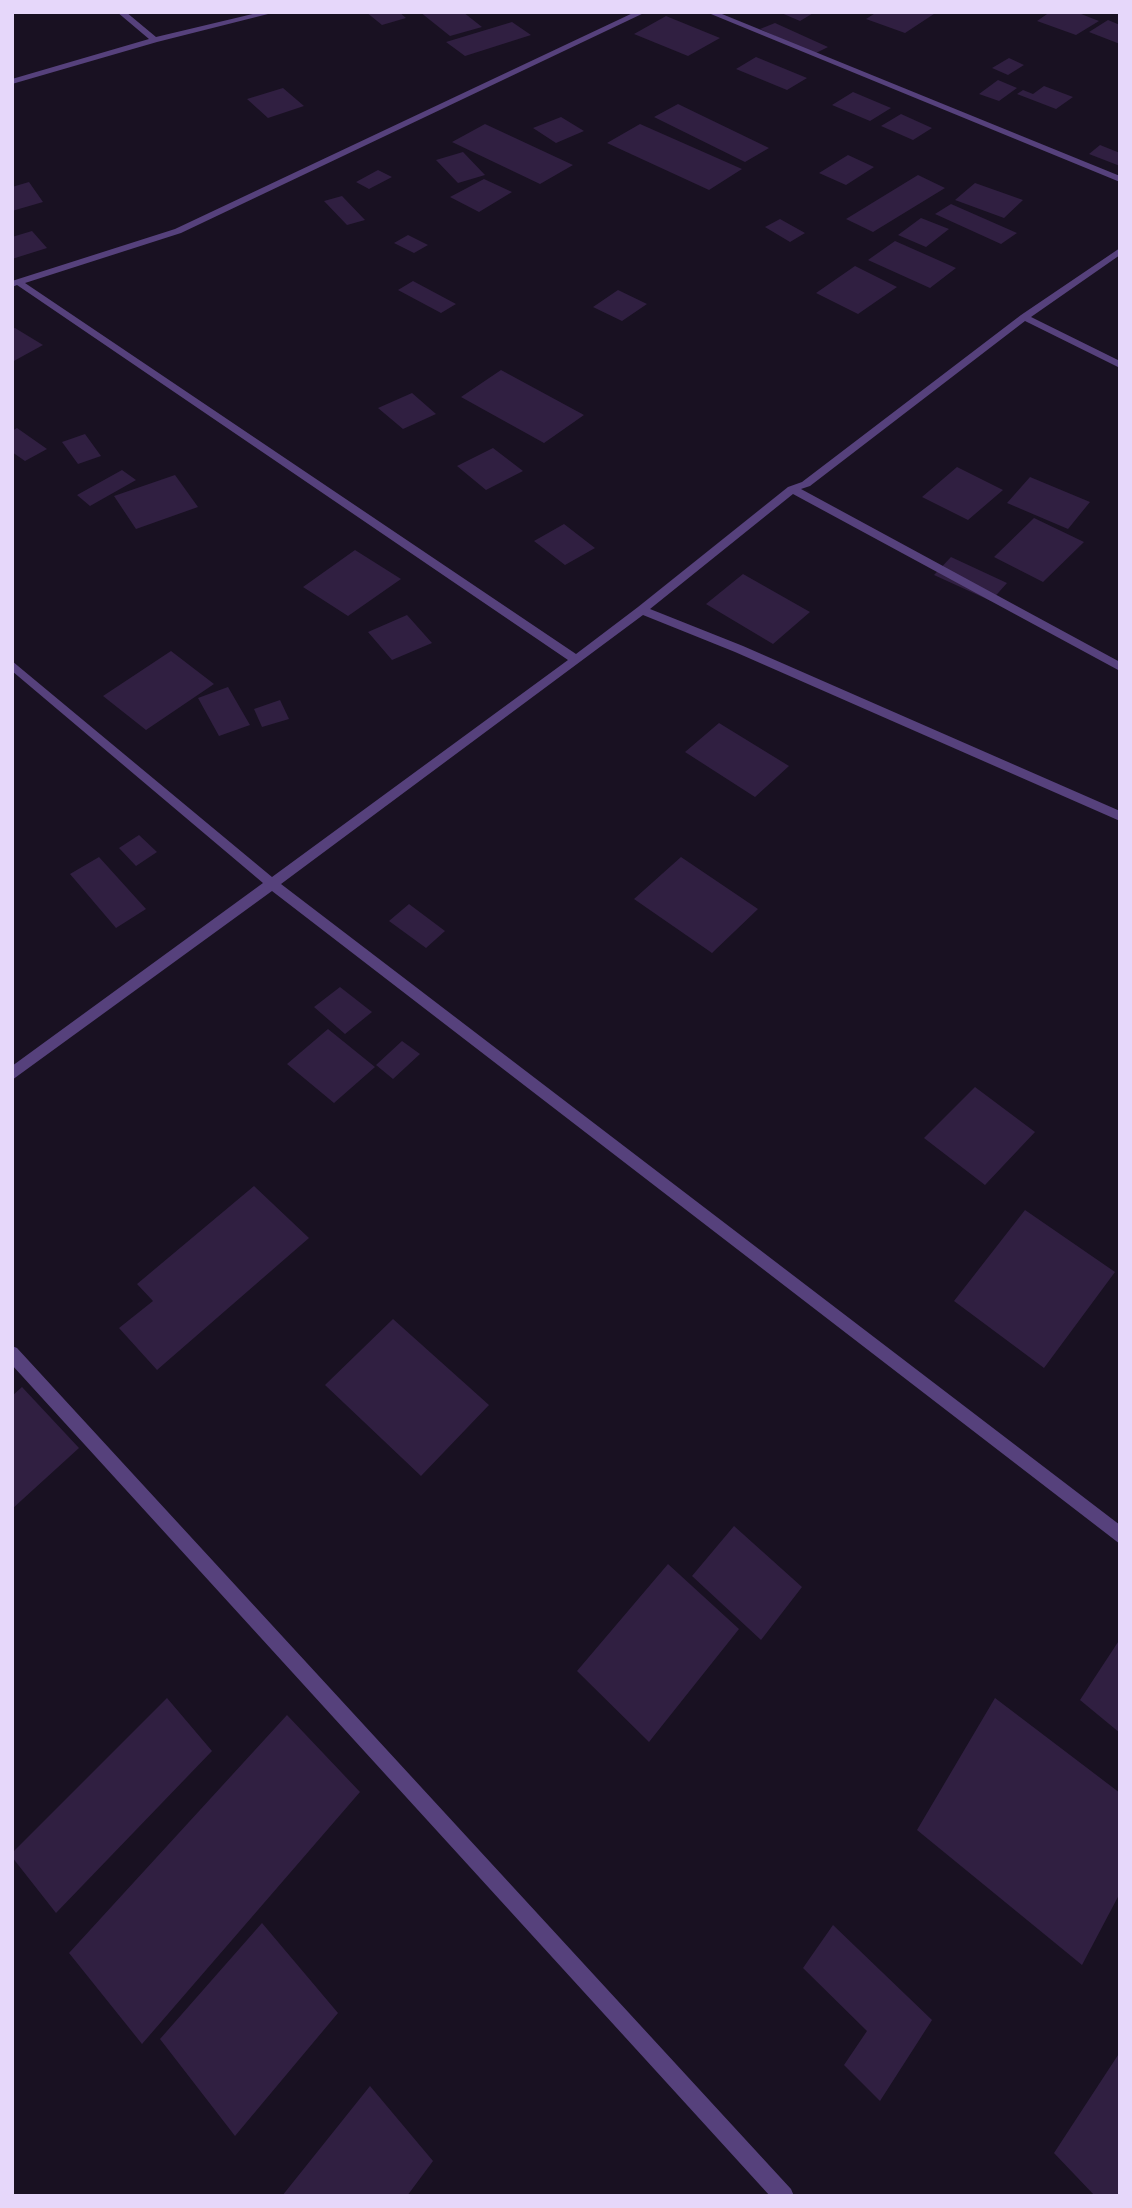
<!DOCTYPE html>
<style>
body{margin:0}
#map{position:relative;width:1132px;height:2208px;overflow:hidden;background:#191122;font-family:Cabin,sans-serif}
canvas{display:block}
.frame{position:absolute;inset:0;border:14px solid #e6d7fa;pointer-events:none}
</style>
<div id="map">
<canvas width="1132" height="2208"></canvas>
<div class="frame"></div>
</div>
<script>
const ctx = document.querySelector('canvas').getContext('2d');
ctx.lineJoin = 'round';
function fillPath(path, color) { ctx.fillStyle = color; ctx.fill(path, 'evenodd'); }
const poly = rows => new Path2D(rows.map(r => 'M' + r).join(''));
fillPath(poly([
 [366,12,399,12,406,18,382,25],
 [420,12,463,12,482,27,450,36],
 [779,12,815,12,800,21],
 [877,12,937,12,905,33,866,19],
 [1050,12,1076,12,1099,21,1076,35,1037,21],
 [666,16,720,38,688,56,634,34],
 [1108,20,1120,25,1120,44,1089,32],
 [512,22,531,35,465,56,446,42],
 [775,23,828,47,814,54,760,29],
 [756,57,807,78,787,90,736,69],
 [1009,58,1024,65,1008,75,992,68],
 [998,80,1017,88,999,101,979,94],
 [1044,86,1073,97,1056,109,1017,94,1023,90,1033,94],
 [283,88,304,106,268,118,247,99],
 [853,92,891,108,870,121,832,105],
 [678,104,769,148,745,162,654,117],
 [901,114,932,128,913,140,881,126],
 [561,117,584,131,556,143,533,128],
 [485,124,573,165,540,184,452,142],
 [640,124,742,169,709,190,607,143],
 [1100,145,1120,153,1120,166,1089,154],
 [463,152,485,175,458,183,436,160],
 [848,155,874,167,846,185,819,173],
 [378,170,392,177,369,189,356,182],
 [918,175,945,188,873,232,846,219],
 [484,179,512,192,479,212,450,197],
 [29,182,43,202,12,211,12,187],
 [975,183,1023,200,1004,218,955,200],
 [342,196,365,220,347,225,324,201],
 [951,204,1017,233,1001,244,935,214],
 [921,218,949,229,926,247,898,235],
 [780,219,805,233,790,242,765,227],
 [32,231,47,248,12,259,12,237],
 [408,235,428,245,414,253,394,243],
 [895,241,956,268,930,288,868,260],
 [855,266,897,287,858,314,816,293],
 [413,281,456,304,441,313,398,290],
 [618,290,647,304,622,321,593,307],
 [15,328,43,345,12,362,12,329],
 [501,370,584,415,544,443,461,397],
 [412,393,436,414,403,429,378,408],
 [17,428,47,449,25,461,12,452,12,431],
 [85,434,101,456,78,464,62,442],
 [493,448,523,471,486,490,457,466],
 [957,467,1003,490,968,520,922,497],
 [122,470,136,480,90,506,77,495],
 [175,475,198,507,136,529,114,496],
 [1030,477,1090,502,1068,529,1007,503],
 [1034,518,1084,542,1043,582,994,557],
 [564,524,595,548,565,565,534,541],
 [355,550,401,579,348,616,303,587],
 [951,557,1007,583,991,601,934,575],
 [743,574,810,612,773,644,706,604],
 [407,615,432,643,392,660,368,632],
 [171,651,214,684,146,730,103,696],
 [228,687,250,725,219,736,198,698],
 [280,700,289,719,262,727,254,709],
 [719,723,789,766,755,797,685,752],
 [139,835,157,852,136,866,119,848],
 [99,857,146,909,116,928,70,874],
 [681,857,758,909,712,953,634,899],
 [409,904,445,931,426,948,389,921],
 [340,987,372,1012,345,1034,314,1007],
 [328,1029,375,1067,334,1103,287,1064],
 [402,1041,420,1054,393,1079,376,1065],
 [975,1087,1035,1132,985,1185,924,1138],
 [254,1186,309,1238,157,1370,119,1328,153,1301,137,1284],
 [1025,1210,1115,1272,1044,1368,954,1301],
 [393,1319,489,1405,421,1476,325,1385],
 [22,1387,79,1448,12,1509,12,1396],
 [734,1526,802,1587,761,1640,692,1576],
 [668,1564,739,1629,649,1742,577,1671],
 [1120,1639,1120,1733,1080,1700],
 [167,1698,212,1751,56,1913,12,1857,12,1853],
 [995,1698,1120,1793,1120,1893,1082,1965,917,1830],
 [287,1715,360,1792,142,2044,69,1953],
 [262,1923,338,2013,235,2136,160,2039],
 [833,1925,932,2020,880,2101,844,2065,867,2031,803,1968],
 [1120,2052,1120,2196,1095,2196,1054,2153],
 [370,2086,433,2161,407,2196,282,2196]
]), '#301f41');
fillPath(poly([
 [117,12,126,12,156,37,261,12,276,12,157,42,12,84,12,79,149,39,117,12],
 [635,12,646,12,181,233,25,283,576,654,638,607,788,487,802,482,1021,315,1120,248,1120,255,1031,317,1120,361,1120,368,1025,321,810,486,801,489,1120,662,1120,671,793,494,650,609,743,646,1120,811,1120,821,735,652,643,615,281,884,1120,1525,1120,1544,272,891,12,1080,12,1066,263,883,12,671,12,661,272,877,568,660,17,285,12,287,12,281,175,229,635,12],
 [706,12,717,12,1120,176,1120,182,706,12],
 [12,1346,17,1348,791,2189,794,2196,770,2196,12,1365,12,1346]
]), '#56417c');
</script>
